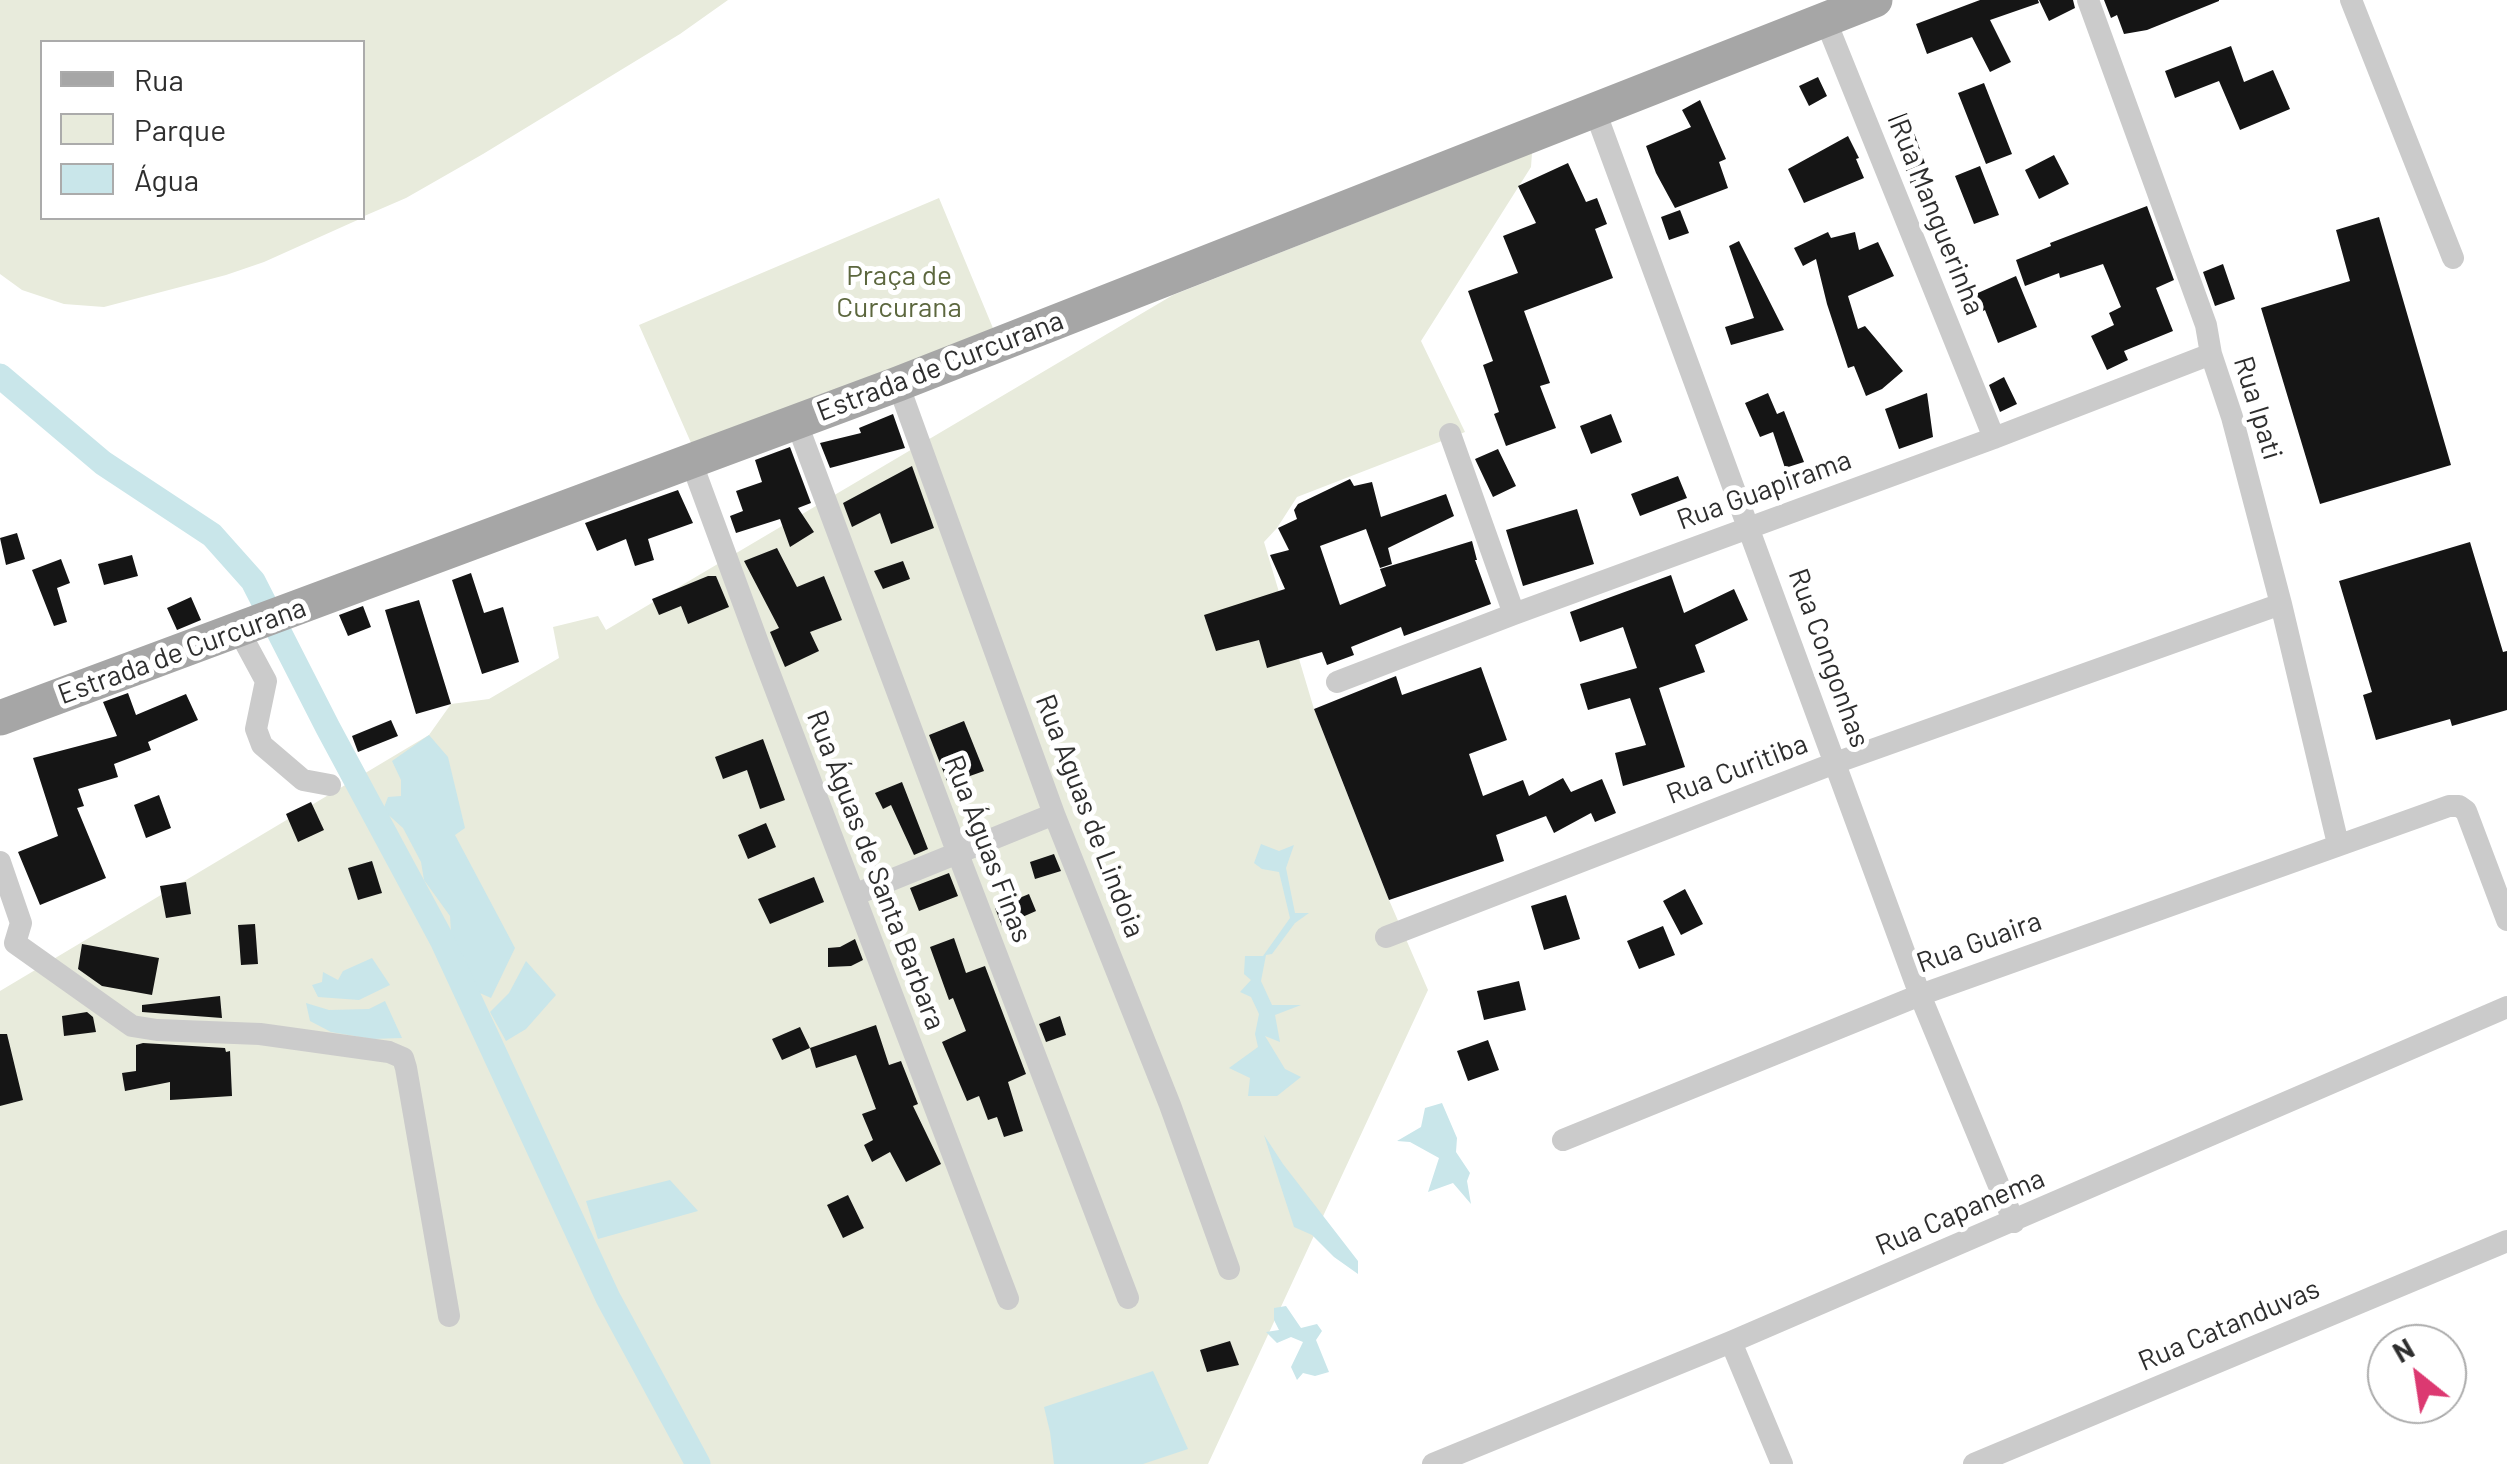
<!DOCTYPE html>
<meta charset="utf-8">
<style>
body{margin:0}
#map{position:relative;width:2507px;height:1464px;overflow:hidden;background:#fff;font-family:Barlow,sans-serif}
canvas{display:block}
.legend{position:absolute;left:40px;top:40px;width:325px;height:180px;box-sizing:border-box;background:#fff;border:2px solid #ababab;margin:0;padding:12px 18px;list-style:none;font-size:30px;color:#2e2e2e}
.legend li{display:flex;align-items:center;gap:20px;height:50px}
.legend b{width:50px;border:2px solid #ababab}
.north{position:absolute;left:2367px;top:1324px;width:100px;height:100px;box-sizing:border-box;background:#fff;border:2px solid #ababab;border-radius:50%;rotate:330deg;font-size:28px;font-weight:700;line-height:40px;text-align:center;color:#2e2e2e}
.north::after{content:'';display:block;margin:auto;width:35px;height:45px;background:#dc3971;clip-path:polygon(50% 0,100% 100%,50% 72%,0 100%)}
</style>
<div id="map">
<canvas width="2507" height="1464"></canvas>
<ul class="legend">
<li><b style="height:12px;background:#a6a6a6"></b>Rua</li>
<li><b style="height:28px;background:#e8ebdc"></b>Parque</li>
<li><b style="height:28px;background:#c9e6ea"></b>Água</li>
</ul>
<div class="north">N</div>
</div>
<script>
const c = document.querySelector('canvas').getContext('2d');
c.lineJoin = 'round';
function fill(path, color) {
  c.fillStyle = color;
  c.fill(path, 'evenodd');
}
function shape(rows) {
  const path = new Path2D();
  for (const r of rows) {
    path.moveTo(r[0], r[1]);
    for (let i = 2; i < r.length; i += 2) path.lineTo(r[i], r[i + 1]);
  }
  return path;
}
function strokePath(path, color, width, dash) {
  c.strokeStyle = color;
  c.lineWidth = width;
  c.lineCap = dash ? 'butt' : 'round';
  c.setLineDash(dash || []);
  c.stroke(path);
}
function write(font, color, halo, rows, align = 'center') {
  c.font = font + ' Barlow,sans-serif';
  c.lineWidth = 10;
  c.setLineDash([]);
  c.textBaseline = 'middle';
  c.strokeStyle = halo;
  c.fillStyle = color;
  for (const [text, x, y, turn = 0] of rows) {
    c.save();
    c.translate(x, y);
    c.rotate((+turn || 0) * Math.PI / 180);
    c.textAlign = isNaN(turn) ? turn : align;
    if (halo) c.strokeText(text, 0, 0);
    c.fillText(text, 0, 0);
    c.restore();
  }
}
fill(shape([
 [0,0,728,0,680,34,483,154,406,198,362,217,362,42,42,42,42,218,362,218,264,262,226,275,104,307,64,304,22,290,0,274],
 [1532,153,1531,167,1421,341,1465,432,1297,497,1277,528,1264,542,1314,709,1389,900,1428,990,1208,1464,0,1464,0,991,429,735,451,704,489,699,559,658,553,627,598,616,606,630,1173,295],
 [939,198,995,333,692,445,639,325]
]), '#e8ebdc');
fill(shape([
 [429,735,448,757,465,828,455,835,515,948,491,998,473,990,464,958,452,947,450,916,424,880,421,862,403,828,383,810,388,797,401,796,401,780,392,761],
 [1261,844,1279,851,1294,845,1286,868,1295,913,1309,913,1295,923,1272,954,1266,955,1261,981,1272,1005,1301,1005,1275,1015,1280,1042,1265,1036,1285,1069,1301,1077,1277,1096,1248,1096,1250,1078,1229,1068,1258,1047,1255,1034,1259,1014,1251,997,1240,992,1251,980,1244,974,1245,956,1263,956,1290,918,1279,872,1262,869,1254,863],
 [372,958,390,985,359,1000,318,997,312,985,322,982,323,972,338,980,343,971],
 [526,961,556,995,526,1029,506,1041,490,1012,509,993],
 [385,1001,402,1038,372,1039,331,1032,310,1021,306,1003,329,1010,369,1009],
 [1442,1103,1457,1138,1456,1152,1470,1173,1467,1181,1471,1204,1453,1183,1428,1192,1439,1158,1410,1142,1397,1141,1421,1127,1425,1108],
 [1264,1135,1283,1164,1358,1261,1358,1274,1334,1257,1312,1235,1294,1227],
 [670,1180,698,1211,598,1239,586,1201],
 [1286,1306,1301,1328,1317,1324,1322,1331,1316,1340,1329,1372,1315,1376,1303,1373,1297,1380,1291,1367,1303,1342,1291,1337,1277,1343,1266,1332,1279,1330,1274,1320,1274,1308],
 [1153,1371,1188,1449,1143,1464,1054,1464,1050,1432,1044,1407]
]), '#c9e6ea');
strokePath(shape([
 [0,376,103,463,212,535,253,581,328,728,442,940,608,1298,698,1464]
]), '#c9e6ea', 25);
fill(shape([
 [1980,0,2038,0,2039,3,1990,20,2011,62,1990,72,1972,37,1927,54,1916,24],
 [2039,0,2073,0,2075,8,2049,21],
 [2104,0,2219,0,2219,1,2147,30,2124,34,2117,15,2111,18],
 [2231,46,2244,82,2273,70,2290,109,2240,130,2219,81,2175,98,2165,71],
 [1818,77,1827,96,1809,106,1799,86],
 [1984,83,2012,154,1986,164,1958,93],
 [1700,100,1726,159,1719,162,1728,188,1675,208,1656,173,1646,146,1691,127,1682,110],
 [1907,113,1933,186,1914,193,1888,120],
 [1848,136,1859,158,1856,159,1864,178,1804,203,1788,169],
 [2054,155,2069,184,2039,199,2025,170],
 [1568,163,1586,202,1597,198,1607,224,1595,229,1613,278,1524,311,1550,383,1540,386,1556,428,1506,446,1494,414,1499,412,1483,365,1493,361,1468,291,1518,273,1503,236,1536,223,1518,186],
 [1980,166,1999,215,1974,224,1955,176],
 [2147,206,2174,280,2156,288,2173,331,2124,351,2128,360,2107,370,2091,336,2114,325,2109,313,2121,307,2103,264,2060,278,2059,273,2025,286,2016,260,2051,246,2050,243],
 [1680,210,1689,233,1669,240,1661,217],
 [2379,217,2451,465,2320,504,2261,308,2350,281,2336,230],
 [1828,232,1831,238,1855,232,1859,250,1878,242,1894,276,1848,296,1858,329,1865,326,1903,371,1882,389,1866,396,1854,366,1848,368,1827,304,1816,259,1803,266,1794,248],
 [1739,241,1784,330,1731,345,1725,327,1754,318,1729,246],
 [2223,264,2235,299,2215,306,2203,272],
 [2016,276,2037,327,1998,343,1985,310,1968,318,1960,301],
 [2004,377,2017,404,2000,412,1989,385],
 [1768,393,1777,414,1784,411,1804,462,1785,468,1773,432,1760,437,1745,403],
 [1927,393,1933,437,1899,449,1885,409],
 [893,414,905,448,830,468,820,443,861,433,859,428],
 [1611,414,1622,442,1591,454,1580,426],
 [790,447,811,503,798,508,814,532,790,547,780,519,736,533,730,516,743,511,736,491,762,482,755,460],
 [1498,449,1516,486,1493,497,1475,459],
 [912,466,934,528,891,544,880,513,852,527,843,503],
 [1678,476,1687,498,1640,516,1631,494],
 [1350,479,1354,486,1372,482,1381,517,1446,494,1454,516,1388,548,1392,564,1380,568,1366,529,1320,546,1340,605,1386,586,1380,569,1472,541,1477,560,1475,560,1491,604,1404,636,1401,627,1351,647,1354,655,1327,665,1322,652,1267,668,1259,640,1216,651,1204,615,1285,589,1270,555,1289,550,1278,528,1297,519,1294,510,1298,504],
 [678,490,693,523,648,539,654,560,635,566,626,539,597,551,585,523],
 [1577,509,1594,564,1523,586,1506,530],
 [17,533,25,559,6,565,0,538],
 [2470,542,2503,652,2507,651,2507,710,2452,726,2450,719,2376,740,2363,695,2372,692,2339,581],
 [777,548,797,587,824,576,842,620,810,632,819,651,785,667,770,632,779,628,744,561],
 [132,555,138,576,104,585,98,564],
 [61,559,70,583,57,588,67,622,54,626,32,570],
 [903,561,910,579,883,589,874,571],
 [471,573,484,613,503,607,519,662,482,674,452,580],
 [1671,575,1684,613,1734,589,1748,620,1695,645,1705,672,1659,688,1685,767,1623,786,1615,753,1646,745,1630,698,1588,710,1580,684,1637,668,1623,627,1580,642,1570,612],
 [708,576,716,576,729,607,688,624,681,606,659,615,652,599],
 [191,597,201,620,177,630,167,608],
 [419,600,451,704,416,714,385,610],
 [363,606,371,627,348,636,339,615],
 [1481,667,1507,740,1469,754,1483,796,1523,780,1529,796,1563,778,1571,792,1602,779,1616,813,1595,822,1591,813,1554,833,1546,816,1496,835,1504,861,1389,900,1314,709,1396,676,1402,695],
 [128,693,136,715,186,694,198,720,148,742,151,750,114,764,118,777,78,789,84,806,77,808,106,878,40,905,18,852,58,836,33,758,117,736,103,702],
 [391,720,398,736,358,752,352,736],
 [964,721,984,771,953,782,952,779,947,781,929,735],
 [763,739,785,800,760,809,747,770,723,779,715,757],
 [902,782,928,849,914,855,891,805,883,809,875,793],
 [159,795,171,828,146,838,134,805],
 [311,802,324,830,298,842,286,814],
 [766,823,776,847,748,859,738,835],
 [1054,854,1061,871,1035,879,1030,862],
 [372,861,382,893,358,900,348,868],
 [949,873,958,896,919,911,910,888],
 [814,877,824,902,770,924,758,899],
 [186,882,191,914,166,918,160,886],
 [1685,889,1703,924,1681,935,1663,901],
 [1029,894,1036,911,1002,926,995,908],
 [1566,895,1580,939,1544,950,1531,906],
 [255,924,258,964,241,965,238,925],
 [1663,926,1675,955,1639,969,1627,941],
 [954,938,966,973,985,966,1026,1074,1008,1082,1023,1131,1004,1137,997,1117,988,1120,979,1096,967,1101,942,1042,966,1031,953,998,949,1000,930,947],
 [855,939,863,960,851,966,828,967,828,948,840,947],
 [82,944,159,958,152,995,102,986,78,969],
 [1519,981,1526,1010,1484,1020,1477,991],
 [220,996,222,1018,142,1012,142,1005],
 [87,1012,93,1017,96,1032,64,1036,62,1016],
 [1060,1016,1066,1035,1046,1042,1039,1024],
 [876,1025,889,1065,901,1061,918,1104,913,1106,941,1164,906,1182,890,1152,872,1162,864,1145,873,1140,862,1114,876,1109,856,1055,816,1068,810,1048],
 [800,1027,810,1048,782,1060,772,1039],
 [0,1034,7,1034,23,1100,0,1106],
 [1488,1040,1499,1070,1468,1081,1457,1051],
 [143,1043,225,1048,226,1052,230,1051,232,1096,170,1100,170,1082,125,1091,122,1073,136,1071,136,1045],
 [848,1195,864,1228,843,1238,827,1205],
 [1230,1341,1239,1365,1207,1372,1200,1350]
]), '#151515');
strokePath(shape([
 [2088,0,2206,325,2211,354,2232,417,2281,604,2338,844],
 [2351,0,2453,258],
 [1825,19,1994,438],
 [1595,111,1920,995,2014,1222],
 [898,384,1054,814,1170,1105,1229,1269],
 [796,421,958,854,1128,1298],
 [1450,434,1514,614],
 [691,461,761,651,1008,1299],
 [239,631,266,681,256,729,262,745,303,780,330,785],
 [1337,682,1514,614,1994,438,2211,354],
 [0,862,21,923,15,943],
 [854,895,1054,814],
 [1386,937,1835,763,2281,604],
 [15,943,132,1026,157,1030,260,1034,389,1052,403,1058,406,1068,449,1316],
 [1563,1140,1920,995,2449,806,2459,806,2466,811,2507,920],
 [1731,1342,1782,1464],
 [1433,1464,1731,1342,2507,1007],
 [1974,1464,2507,1241]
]), '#cbcbcb', 22);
strokePath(shape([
 [0,718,898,384,1875,0]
]), '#a6a6a6', 35);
write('28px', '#2e2e2e', '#fff', [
 ["Rua Manguerinha",1937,217,68],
 ["Estrada de Curcurana",940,366,-21],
 ["Rua Ipati",2258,408,73],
 ["Rua Guapirama",1764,490,-20],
 ["Estrada de Curcurana",182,651,-20],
 ["Rua Congonhas",1829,658,70],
 ["Rua Curitiba",1737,769,-21],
 ["Rua Aguas de Lindoia",1090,816,69],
 ["Rua Águas Finas",988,849,69],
 ["Rua Águas de Santa Barbara",876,870,69],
 ["Rua Guaira",1979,942,-20],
 ["Rua Capanema",1960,1212,-23],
 ["Rua Catanduvas",2229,1325,-23]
]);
write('28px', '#5c673e', '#fff', [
 ["Praça de",899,276],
 ["Curcurana",899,308]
]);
</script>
